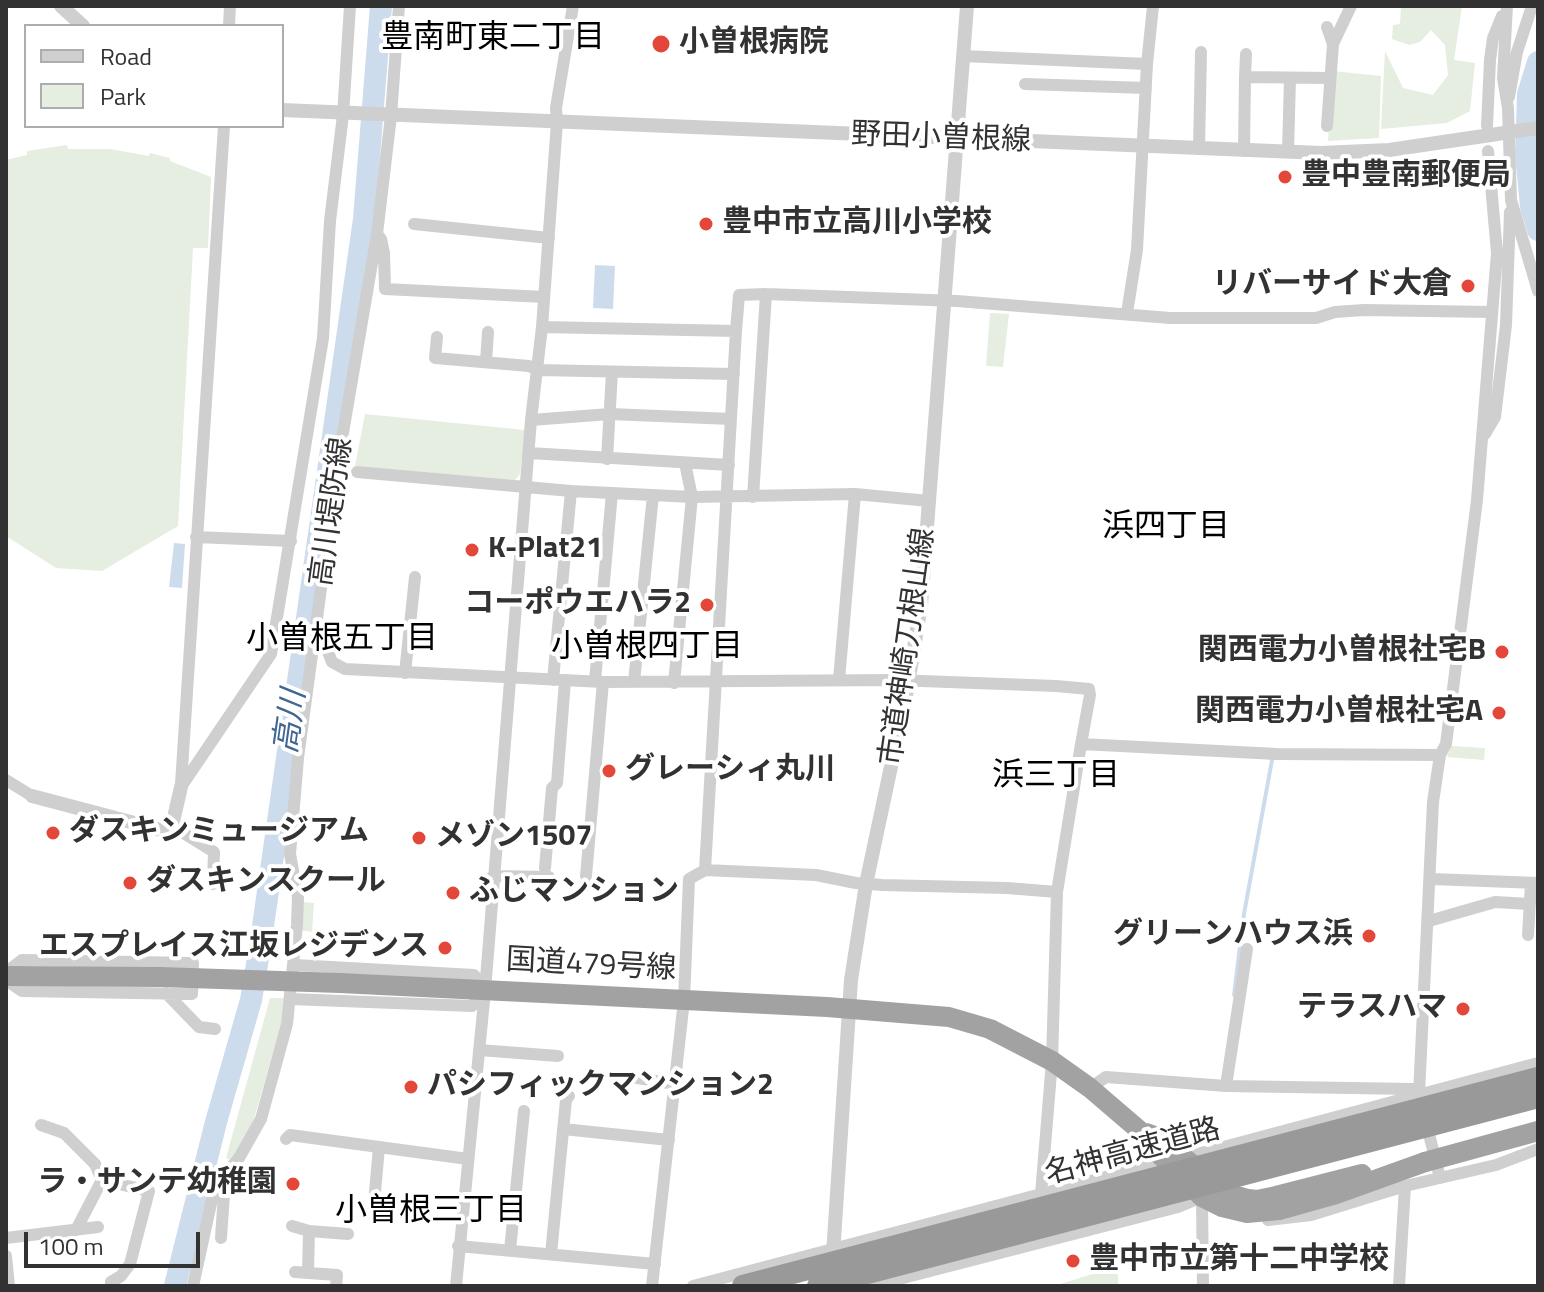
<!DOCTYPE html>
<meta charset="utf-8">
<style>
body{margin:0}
#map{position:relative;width:1544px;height:1292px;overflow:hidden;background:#fff;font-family:"Titillium Web",sans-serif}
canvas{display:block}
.frame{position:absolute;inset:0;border:8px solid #323232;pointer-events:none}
.legend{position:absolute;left:24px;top:24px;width:260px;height:104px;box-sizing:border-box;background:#fff;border:2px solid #adadad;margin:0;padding:10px 14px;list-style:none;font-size:24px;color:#323232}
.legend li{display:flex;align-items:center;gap:16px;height:40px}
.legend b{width:40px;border:2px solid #adadad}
.scale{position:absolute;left:24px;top:1232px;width:176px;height:36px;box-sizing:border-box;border:4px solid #323232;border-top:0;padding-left:10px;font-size:24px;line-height:28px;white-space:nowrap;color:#323232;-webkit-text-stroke:6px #fff;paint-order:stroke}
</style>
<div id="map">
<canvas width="1544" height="1292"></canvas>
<div class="frame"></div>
<ul class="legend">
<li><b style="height:10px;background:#cfcfcf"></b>Road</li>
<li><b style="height:22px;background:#e5eee0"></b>Park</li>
</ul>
<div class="scale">100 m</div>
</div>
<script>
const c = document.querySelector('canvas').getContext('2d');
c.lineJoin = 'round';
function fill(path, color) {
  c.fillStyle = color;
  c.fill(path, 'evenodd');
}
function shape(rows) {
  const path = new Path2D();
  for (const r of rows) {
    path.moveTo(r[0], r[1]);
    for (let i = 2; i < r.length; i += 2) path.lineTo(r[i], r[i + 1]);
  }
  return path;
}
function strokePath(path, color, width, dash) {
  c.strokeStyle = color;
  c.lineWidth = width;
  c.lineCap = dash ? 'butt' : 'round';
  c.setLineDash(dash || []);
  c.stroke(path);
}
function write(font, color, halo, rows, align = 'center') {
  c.font = font + ' "Titillium Web","Noto Sans JP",sans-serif';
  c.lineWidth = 8;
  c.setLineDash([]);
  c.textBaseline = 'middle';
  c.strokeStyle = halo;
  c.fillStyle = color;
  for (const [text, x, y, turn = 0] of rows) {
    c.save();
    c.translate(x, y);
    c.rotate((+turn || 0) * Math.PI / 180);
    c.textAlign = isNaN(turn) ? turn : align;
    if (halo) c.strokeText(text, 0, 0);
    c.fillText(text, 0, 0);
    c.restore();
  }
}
fill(shape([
 [1401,6,1462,6,1454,60,1475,63,1470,111,1447,123,1381,129,1385,51,1403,88,1433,95,1448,75,1445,45,1431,30,1420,42,1409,45,1392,39,1393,25,1400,24],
 [1333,71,1381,76,1379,138,1328,141],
 [67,145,68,149,110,149,149,156,150,153,170,158,170,161,211,177,208,248,193,248,178,526,102,571,56,568,6,536,6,160,27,155,27,151],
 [990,313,1009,314,1003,367,986,366],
 [365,414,525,430,520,474,515,480,355,466],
 [1451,746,1485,748,1484,760,1447,757],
 [303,902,314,903,312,932,300,930],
 [270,998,284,998,281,1024,254,1119,232,1161,226,1158],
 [1118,1266,1118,1286,1054,1286]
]), '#e5eee0');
fill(shape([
 [595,265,615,266,613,309,593,308],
 [174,543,185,544,182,588,169,587]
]), '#cddced');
strokePath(shape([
 [1234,995,1244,914,1272,760]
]), '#cddced', 4);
strokePath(shape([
 [1538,62,1528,94,1526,154,1531,207,1538,230],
 [175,1286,216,1122,251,1000,261,940,364,219,381,6]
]), '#cddced', 22);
strokePath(shape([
 [1507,6,1503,78,1508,108,1511,200,1538,291],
 [229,26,230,6],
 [1327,27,1333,44,1351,6],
 [963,56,1147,64],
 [1245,77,1246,54],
 [1025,84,1146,88],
 [1509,97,1517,52,1532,6],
 [1327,126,1333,44],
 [1487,126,1490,60,1493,38,1502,16],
 [1199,149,1201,52],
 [1244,151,1245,77,1330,78],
 [1288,152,1290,78],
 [414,224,549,238],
 [377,234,381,239,384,253,385,289,544,297],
 [1127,313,1137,250,1147,64,1153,6],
 [542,327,736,331,739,295,766,294,957,301,1170,318,1316,318,1335,312,1364,310,1491,312],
 [437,337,435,358,529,366,537,370,734,374],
 [486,362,488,332],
 [531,420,610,414,731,419],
 [1485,434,1495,417,1506,325,1510,212],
 [529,453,729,465],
 [607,459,612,372],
 [357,472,571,491,692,497,855,494,929,501],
 [753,497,766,294],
 [196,537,291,541],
 [318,627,332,662,345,669,603,682,895,680,1056,686,1089,689,1090,695,1081,744,1277,754,1440,755],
 [405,673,415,577],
 [553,680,571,491],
 [839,680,855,494],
 [595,681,612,493],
 [634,682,653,495],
 [674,683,692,497,685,463],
 [6,780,32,796],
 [181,784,224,126],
 [181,787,271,654,323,338,330,221,343,115,350,6],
 [172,826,214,852,213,884],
 [545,868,552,788,557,783,565,681],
 [705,870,816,875,856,883,882,885,1007,888,1057,892],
 [493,876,549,877],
 [586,876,603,682],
 [1431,879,1538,883],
 [1429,921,1495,902,1530,904],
 [1528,935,1531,883],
 [6,972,22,960,193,963,192,994,22,991,6,980],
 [166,993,199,1027,215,1029],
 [290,999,472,1006,485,991,474,975,295,965],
 [479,1050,558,1056],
 [619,1075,675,1084],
 [1226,1086,1247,949],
 [1090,1088,1106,1077,1226,1086,1413,1089,1419,1094],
 [41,1125,64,1133,95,1164,102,1180,76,1230],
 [563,1129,669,1140],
 [286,1139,290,1135,468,1159],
 [1186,1157,1538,1063],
 [1440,1178,1419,1094,1433,802,1440,755,1446,744,1477,500,1497,253,1488,151],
 [102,1180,149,1191,130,1264,121,1276,111,1282,111,1286],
 [219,1182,224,1194,221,1238],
 [1041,1194,1052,1061,1057,892,1081,744],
 [1202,1197,1203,1286],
 [373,1215,379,1147],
 [1268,1220,1311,1215,1405,1186,1496,1165,1538,1149],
 [292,1226,309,1231,348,1234],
 [6,1238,98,1227],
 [458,1246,655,1264],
 [510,1250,524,1111],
 [551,1254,566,1100,569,1096],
 [6,1256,9,1286],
 [295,1272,337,1275,336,1286],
 [308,1273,309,1231],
 [193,1286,212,1199,219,1182,239,1158,261,1119,287,1024,297,925,298,897,290,854,298,758,339,456,377,234,391,116,399,6],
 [456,1286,485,991,531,420,542,327,557,122,556,108,573,6],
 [652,1286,684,1000,689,879,705,870,736,331],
 [693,1286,1166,1161],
 [872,1286,1178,1207,1202,1197],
 [1399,1286,1405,1186]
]), '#cfcfcf', 12);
strokePath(shape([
 [61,6,83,26],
 [282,110,1321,153,1389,150,1538,128],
 [32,796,161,830,172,826,181,787],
 [832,1270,851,980,866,884,906,696,921,605,967,6]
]), '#cfcfcf', 14);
strokePath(shape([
 [6,976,160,977],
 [340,983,827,1007,949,1017,990,1029,1052,1061,1090,1088,1139,1130,1152,1147,1202,1197,1222,1207,1247,1213,1279,1210,1336,1194,1425,1162],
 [1146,1133,1160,1138,1227,1193,1248,1199,1257,1200,1276,1196,1362,1174]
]), '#a2a2a2', 20);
strokePath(shape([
 [160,977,340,983],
 [1425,1162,1538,1131]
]), '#a2a2a2', 20);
strokePath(shape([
 [743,1286,1538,1078],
 [818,1286,1538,1097]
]), '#999', 22);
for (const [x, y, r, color] of [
 [661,44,10,"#e34739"],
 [1285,177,8,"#e34739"],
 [706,224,8,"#e34739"],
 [1468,286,8,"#e34739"],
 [472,550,8,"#e34739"],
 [707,605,8,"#e34739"],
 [1502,652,8,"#e34739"],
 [1499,713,8,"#e34739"],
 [609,771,8,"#e34739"],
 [53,833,8,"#e34739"],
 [419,838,8,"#e34739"],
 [130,883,8,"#e34739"],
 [453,893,8,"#e34739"],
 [1369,936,8,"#e34739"],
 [445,948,8,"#e34739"],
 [1463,1009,8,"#e34739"],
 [411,1087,8,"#e34739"],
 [293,1184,8,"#e34739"],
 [1073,1261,8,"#e34739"]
]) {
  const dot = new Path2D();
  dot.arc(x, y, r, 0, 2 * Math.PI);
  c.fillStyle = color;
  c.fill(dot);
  strokePath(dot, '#fff', 3);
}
write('bold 30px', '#323232', '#fff', [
 ["小曽根病院",679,44],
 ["豊中豊南郵便局",1301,177],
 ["豊中市立高川小学校",722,224],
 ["リバーサイド大倉",1452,286,"right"],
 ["K-Plat21",488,550],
 ["コーポウエハラ2",691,605,"right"],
 ["関西電力小曽根社宅B",1486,652,"right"],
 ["関西電力小曽根社宅A",1483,713,"right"],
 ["グレーシィ丸川",625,771],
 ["ダスキンミュージアム",69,833],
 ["メゾン1507",435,838],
 ["ダスキンスクール",146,883],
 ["ふじマンション",469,893],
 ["グリーンハウス浜",1353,936,"right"],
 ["エスプレイス江坂レジデンス",429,948,"right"],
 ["テラスハマ",1447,1009,"right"],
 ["パシフィックマンション2",427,1087],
 ["ラ・サンテ幼稚園",277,1184,"right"],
 ["豊中市立第十二中学校",1089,1261]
], 'left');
write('30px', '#323232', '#fff', [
 ["野田小曽根線",941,139,2],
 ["高川堤防線",333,512,-82],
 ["市道神崎刀根山線",909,647,-82],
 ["国道479号線",591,966,3],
 ["名神高速道路",1133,1153,-15]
]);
write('32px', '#000', '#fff', [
 ["豊南町東二丁目",493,39],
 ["浜四丁目",1166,528],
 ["小曽根五丁目",342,640],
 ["小曽根四丁目",647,648],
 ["浜三丁目",1056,777],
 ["小曽根三丁目",431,1212]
]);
write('italic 32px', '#406694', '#fff', [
 ["高川",292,722,-82]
]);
</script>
